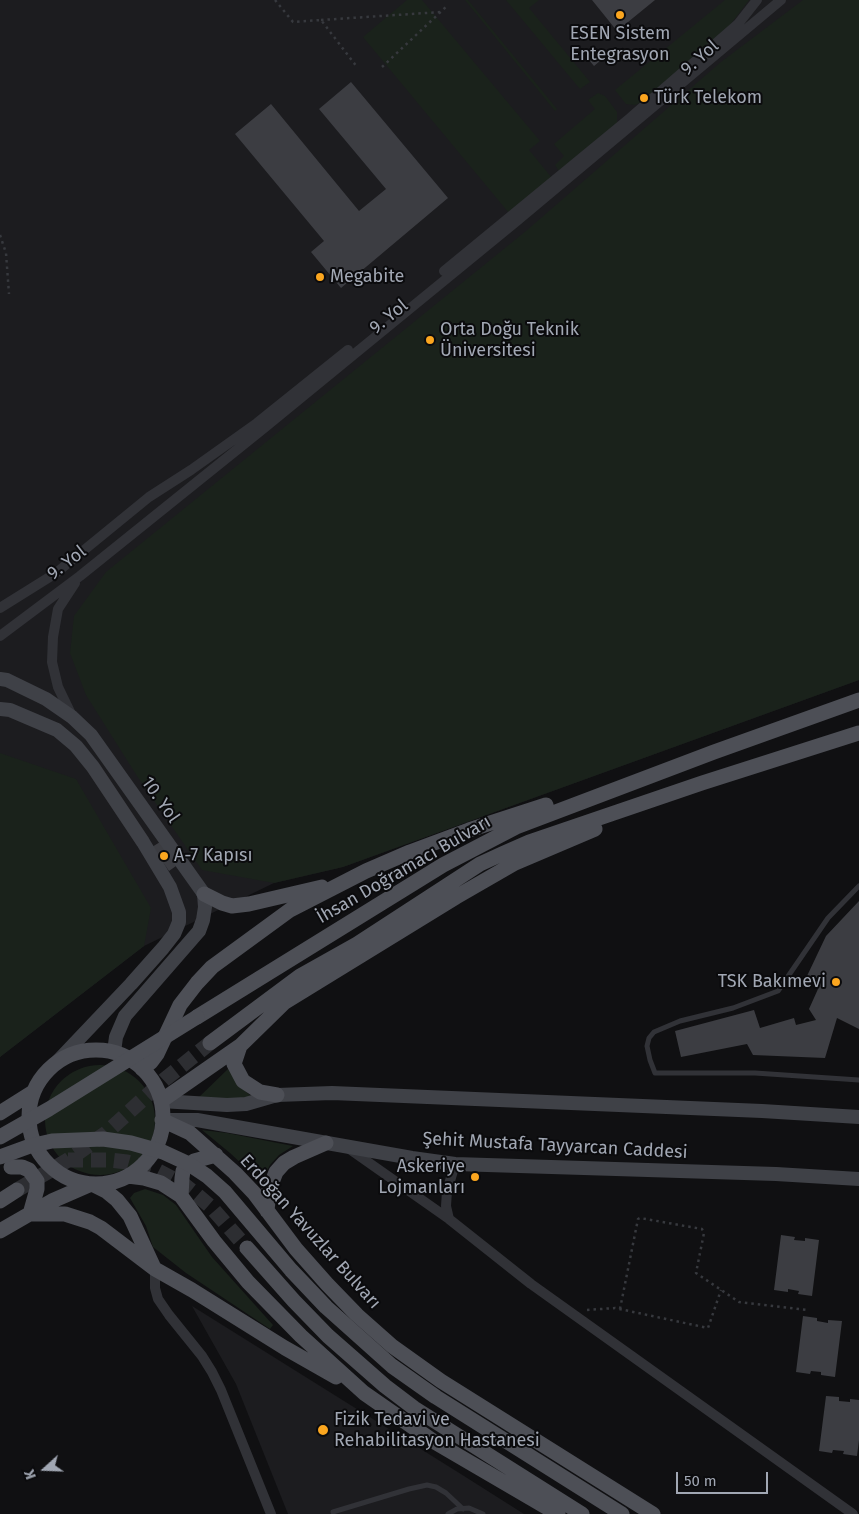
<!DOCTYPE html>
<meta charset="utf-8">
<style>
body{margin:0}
#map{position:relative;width:859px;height:1514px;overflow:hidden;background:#101012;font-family:"Fira Sans",sans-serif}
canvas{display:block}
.north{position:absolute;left:20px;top:1444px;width:50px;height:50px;-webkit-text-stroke:4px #0b0b0d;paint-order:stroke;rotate:250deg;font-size:14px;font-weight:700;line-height:20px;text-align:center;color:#a1a7b3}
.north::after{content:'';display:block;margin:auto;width:18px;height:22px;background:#a1a7b3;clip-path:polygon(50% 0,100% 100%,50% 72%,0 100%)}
.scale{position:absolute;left:676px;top:1472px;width:92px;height:22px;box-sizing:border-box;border:2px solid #a1a7b3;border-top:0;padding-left:6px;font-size:15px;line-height:18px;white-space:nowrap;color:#a1a7b3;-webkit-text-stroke:4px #0b0b0d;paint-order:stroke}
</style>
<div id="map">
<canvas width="859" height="1514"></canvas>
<div class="north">K</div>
<div class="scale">50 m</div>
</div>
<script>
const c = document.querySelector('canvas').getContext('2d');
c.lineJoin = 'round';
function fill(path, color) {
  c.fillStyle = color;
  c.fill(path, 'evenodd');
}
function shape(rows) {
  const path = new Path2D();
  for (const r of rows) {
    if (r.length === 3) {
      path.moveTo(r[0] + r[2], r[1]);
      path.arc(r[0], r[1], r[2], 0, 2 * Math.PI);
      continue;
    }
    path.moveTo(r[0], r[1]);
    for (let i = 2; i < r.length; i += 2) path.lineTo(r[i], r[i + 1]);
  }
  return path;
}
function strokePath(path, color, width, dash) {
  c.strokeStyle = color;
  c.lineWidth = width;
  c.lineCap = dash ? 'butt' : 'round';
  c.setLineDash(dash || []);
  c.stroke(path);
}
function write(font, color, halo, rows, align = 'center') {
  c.font = font + ' "Fira Sans",sans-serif';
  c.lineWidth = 4;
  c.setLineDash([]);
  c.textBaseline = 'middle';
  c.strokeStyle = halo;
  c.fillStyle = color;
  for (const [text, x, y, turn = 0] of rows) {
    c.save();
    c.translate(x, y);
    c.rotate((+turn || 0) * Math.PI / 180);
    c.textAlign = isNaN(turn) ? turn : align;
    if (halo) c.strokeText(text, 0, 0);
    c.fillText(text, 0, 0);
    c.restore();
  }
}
fill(shape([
 [0,0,859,0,859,680,343,867,274,883,144,946,0,1057],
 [192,1306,464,1476,524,1514,288,1514,236,1384]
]), '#1c1c1f');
fill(shape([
 [407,0,422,0,540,141,529,150,552,178,509,213,363,37],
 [465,0,468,0,557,109,555,111],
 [506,0,539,0,529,8,590,82,580,89],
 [725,0,749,0,717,42,646,100,635,105,626,104,615,90],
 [803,0,859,0,859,680,343,867,274,883,202,870,137,776,86,695,70,653,74,616,106,572,526,231,721,62],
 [598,93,605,96,617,112,617,123,559,171,555,165,564,156,554,144,595,109,588,100],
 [0,753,76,779,151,908,144,946,0,1057],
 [100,1120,55],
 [229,1068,237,1084,252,1097,233,1100,197,1099],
 [202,1130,227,1133,293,1146,279,1155,270,1165,261,1182,230,1153],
 [145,1189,163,1195,176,1205,212,1257,273,1325,270,1329,186,1273,153,1247,146,1226,130,1198,134,1193]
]), '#1a221b');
fill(shape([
 [592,0,655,0,617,31],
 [595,55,600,61,594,66,589,60],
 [351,82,448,198,341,288,311,252,324,241,235,134,271,104,359,211,386,189,319,109],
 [160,842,176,866,169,871,152,847],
 [859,901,859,1029,837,1018,825,1058,753,1055,747,1044,681,1057,675,1031,754,1010,760,1028,794,1018,796,1025,816,1020,809,1009,818,989,807,976,826,936],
 [781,1235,795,1237,794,1240,805,1241,805,1238,819,1240,812,1296,798,1294,799,1291,788,1289,788,1292,774,1290],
 [803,1316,817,1318,817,1321,828,1323,828,1320,842,1321,835,1377,821,1375,821,1372,811,1371,810,1374,796,1372],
 [826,1396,839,1397,839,1401,850,1402,850,1399,859,1400,859,1440,857,1456,843,1454,844,1451,833,1450,832,1453,819,1451]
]), '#3c3d42');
strokePath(shape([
 [68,1160,110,1160,127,1162,158,1171,183,1184,197,1195,211,1207,247,1248],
 [17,1190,68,1160,106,1133,164,1080,210,1043]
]), '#2d2e32', 15, [15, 8]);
strokePath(shape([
 [275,0,293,22,321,20,357,67],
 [321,20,441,12],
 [382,67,448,5],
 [0,235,6,253,9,294],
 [620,1309,638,1219,640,1218,702,1229,704,1233,696,1273,739,1302,808,1310],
 [587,1310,615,1308,708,1328,721,1290]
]), '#37393e', 2.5, [2.5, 4]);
strokePath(shape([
 [859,886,828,918,778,991,733,1008,680,1021,654,1032,649,1038,647,1046,650,1060,655,1073,755,1073,859,1080],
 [333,1512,409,1489,427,1485,436,1487,446,1493,463,1509],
 [448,1514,457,1509,469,1508,483,1514]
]), '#313237', 5);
strokePath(shape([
 [444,271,630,118,738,24,757,0],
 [0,608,56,573,149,497,191,470,257,423,348,350],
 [0,636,80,576,264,428,517,221,781,0],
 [72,716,58,687,52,662,53,637,58,609,75,583],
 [348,1148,449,1219,531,1284,853,1514],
 [449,1219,446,1206,447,1191,455,1164],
 [155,1269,155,1288,158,1299,169,1315,202,1356,212,1372,221,1390,271,1514]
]), '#313237', 10);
strokePath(shape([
 [0,679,7,680,46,699,72,717,91,735,204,894,205,907,203,920,199,931,125,1016,116,1037,114,1052],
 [0,709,10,710,57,730,76,746,93,767,143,842,170,887,179,912,179,922,174,934,163,948,131,984,56,1063],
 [161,1101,227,1105,246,1104,277,1095,332,1093,762,1111,859,1117],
 [162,1120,197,1120,412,1158,455,1164,776,1174,859,1179]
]), '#3f4147', 14);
strokePath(shape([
 [204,894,222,903,232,906,249,904,322,887],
 [197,1017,443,865,516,827,714,752,859,700],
 [210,1043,300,976,357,944,480,864,504,853,529,842,702,783,859,733],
 [96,1117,67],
 [142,1069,151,1062,157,1054,180,1005,197,983,212,967,290,910,366,871,410,852,469,830,546,805],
 [277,1095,260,1092,243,1081,234,1064,240,1046,285,1002,456,897,515,863,595,829],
 [161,1101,240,1046],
 [0,1113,33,1092],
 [162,1120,190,1133,235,1173,254,1193,296,1249,327,1284,357,1315,392,1346,441,1381,653,1514],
 [11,1167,22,1167,29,1170,37,1181,37,1189,30,1214,65,1214,90,1222,101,1228,155,1269,192,1290,285,1348,336,1377],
 [128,1176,144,1178,161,1183,181,1196,214,1241,248,1282,301,1336,364,1393,433,1441,558,1514],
 [92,1184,106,1191,117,1200,130,1216,154,1268],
 [181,1196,182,1178,183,1171,187,1166,194,1161,216,1155],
 [0,1201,17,1190],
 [267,1211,269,1190,276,1172,284,1163,294,1157,326,1143],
 [0,1231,52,1201,91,1184],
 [247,1248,294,1301,328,1336,385,1386,414,1408,582,1514]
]), '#4d4f56', 15);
strokePath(shape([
 [0,1137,49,1109,197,1017],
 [0,1157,30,1146,52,1141,103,1139,131,1143,163,1152,189,1164,207,1176,225,1192,291,1270,326,1307,392,1366,436,1397,622,1514]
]), '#4d4f56', 15);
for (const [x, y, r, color] of [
 [620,15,5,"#fba61f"],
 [644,98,5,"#fba61f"],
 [320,277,5,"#fba61f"],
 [430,340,5,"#fba61f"],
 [164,856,5,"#fba61f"],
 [836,982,5,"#fba61f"],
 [475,1177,5,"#fba61f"],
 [323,1430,6,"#fba61f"]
]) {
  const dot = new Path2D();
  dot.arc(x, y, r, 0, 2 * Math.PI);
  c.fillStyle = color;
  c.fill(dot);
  strokePath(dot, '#0b0b0d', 2);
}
write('18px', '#a1a7b3', '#0b0b0d', [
 ["ESEN Sistem",620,34,"center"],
 ["Entegrasyon",620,55,"center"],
 ["Türk Telekom",654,98],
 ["Megabite",330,277],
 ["Orta Doğu Teknik",440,330],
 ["Üniversitesi",440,351],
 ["A-7 Kapısı",174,856],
 ["TSK Bakımevi",826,982,"right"],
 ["Askeriye",465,1167,"right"],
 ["Lojmanları",465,1188,"right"],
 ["Fizik Tedavi ve",334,1420],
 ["Rehabilitasyon Hastanesi",334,1441]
], 'left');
write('18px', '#a1a7b3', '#0b0b0d', [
 ["9. Yol",700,58,-41],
 ["9. Yol",389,317,-39],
 ["9. Yol",67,563,-38],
 ["10. Yol",160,800,55],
 ["İhsan Doğramacı Bulvarı",404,870,-30],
 ["Şehit Mustafa Tayyarcan Caddesi",555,1146,3],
 ["Erdoğan Yavuzlar Bulvarı",310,1232,48]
]);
</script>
